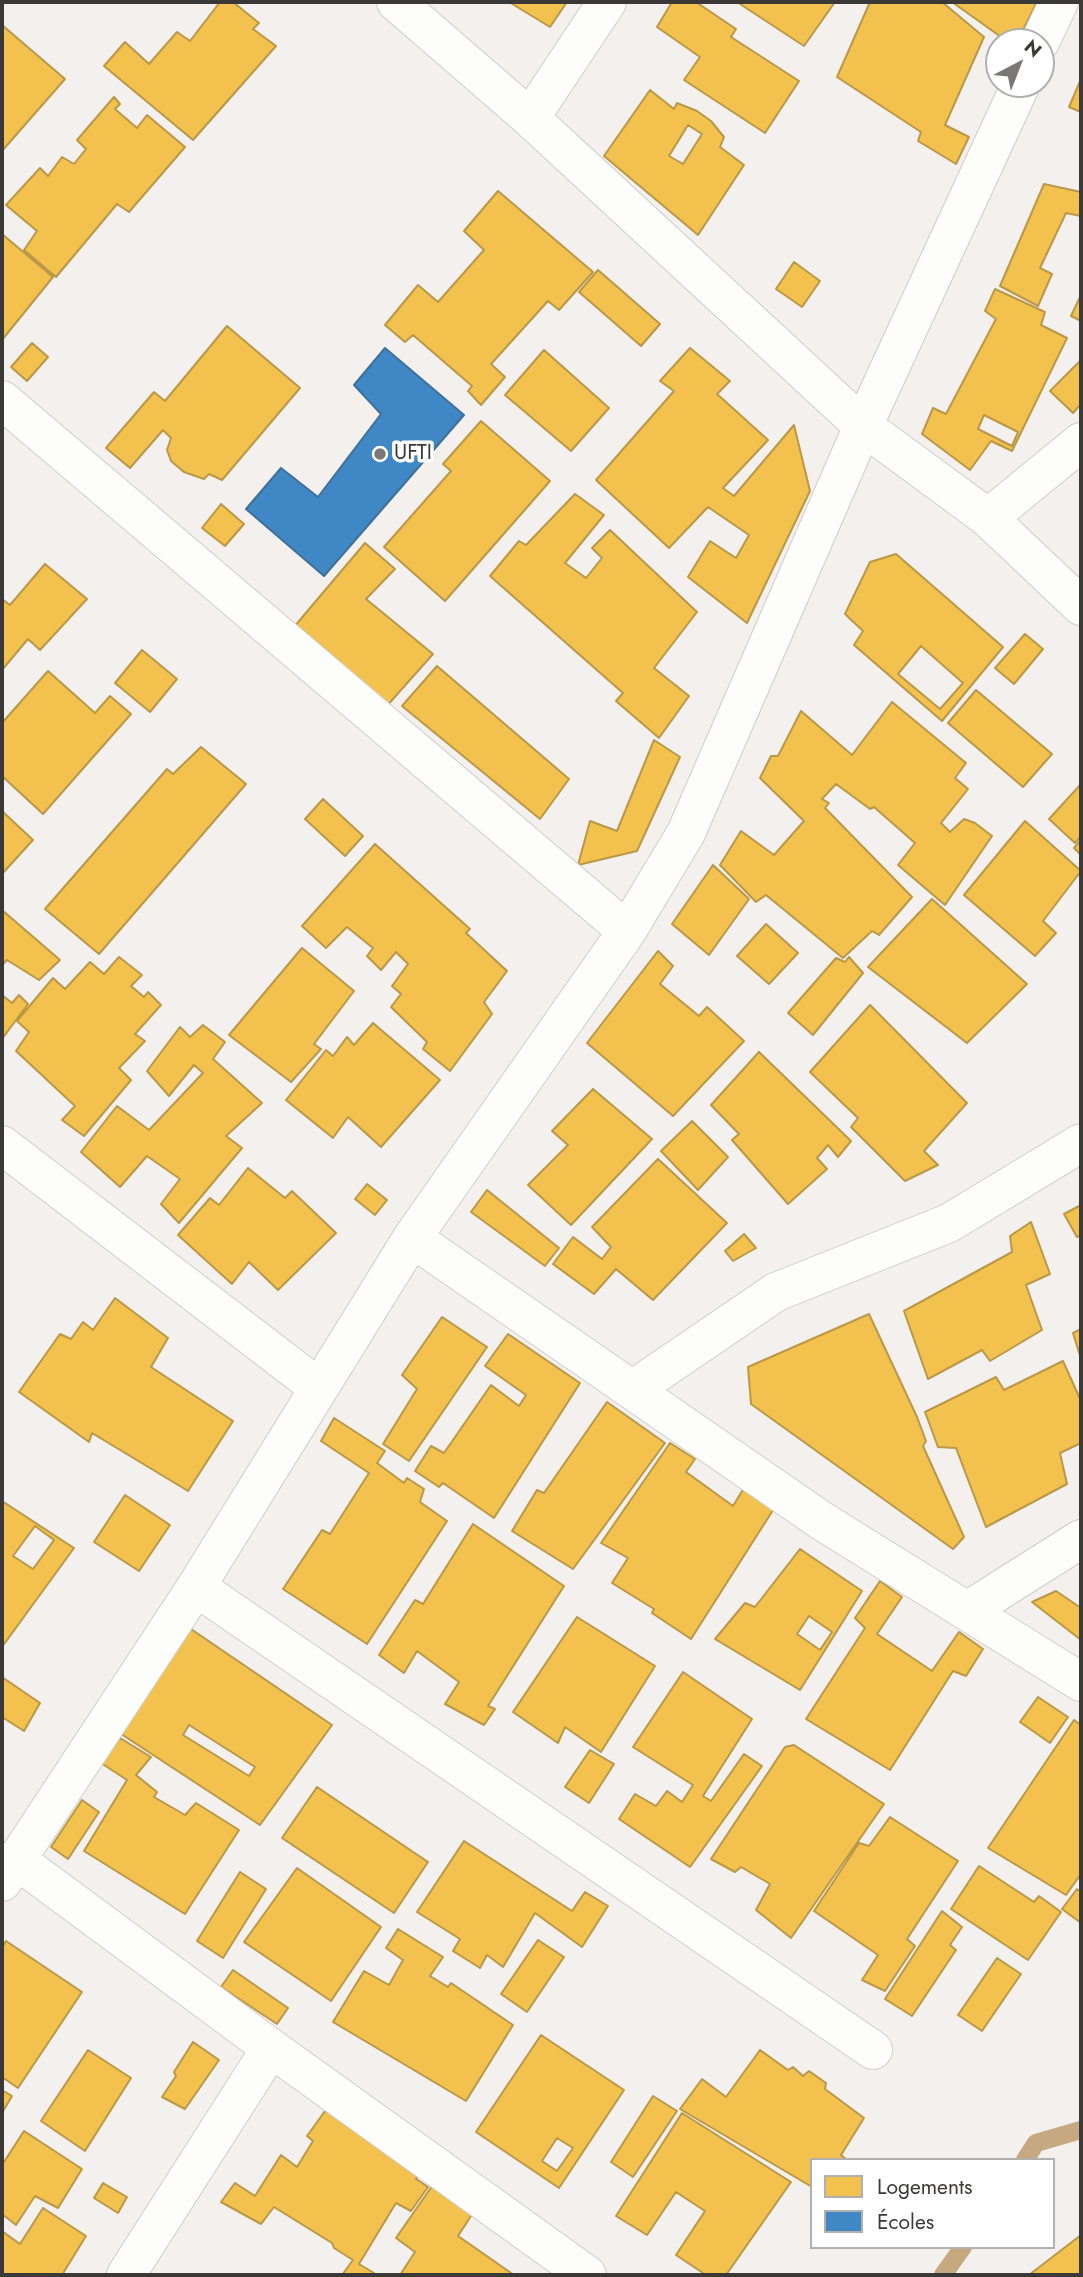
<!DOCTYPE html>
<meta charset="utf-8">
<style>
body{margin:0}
#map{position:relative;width:1083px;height:2277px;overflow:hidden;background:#f3f0ed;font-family:Jost,sans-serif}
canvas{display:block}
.frame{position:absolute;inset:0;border:4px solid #3b3937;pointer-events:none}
.legend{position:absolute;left:810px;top:2158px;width:245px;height:91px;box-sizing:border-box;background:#fff;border:2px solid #b1b0af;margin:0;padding:9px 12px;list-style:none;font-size:21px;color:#3b3937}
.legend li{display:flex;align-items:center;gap:14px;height:35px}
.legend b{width:35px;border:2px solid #b1b0af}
.north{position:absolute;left:985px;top:28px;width:70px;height:70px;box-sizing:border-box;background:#fff;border:2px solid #b1b0af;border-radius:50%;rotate:42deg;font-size:19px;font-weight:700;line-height:28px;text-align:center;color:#3b3937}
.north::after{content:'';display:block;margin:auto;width:24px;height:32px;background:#7b7977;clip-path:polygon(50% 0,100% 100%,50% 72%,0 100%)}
</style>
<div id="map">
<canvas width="1083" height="2277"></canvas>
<div class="frame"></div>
<ul class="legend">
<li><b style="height:19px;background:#f2c14e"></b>Logements</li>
<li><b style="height:19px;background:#3f88c5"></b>Écoles</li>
</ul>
<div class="north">N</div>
</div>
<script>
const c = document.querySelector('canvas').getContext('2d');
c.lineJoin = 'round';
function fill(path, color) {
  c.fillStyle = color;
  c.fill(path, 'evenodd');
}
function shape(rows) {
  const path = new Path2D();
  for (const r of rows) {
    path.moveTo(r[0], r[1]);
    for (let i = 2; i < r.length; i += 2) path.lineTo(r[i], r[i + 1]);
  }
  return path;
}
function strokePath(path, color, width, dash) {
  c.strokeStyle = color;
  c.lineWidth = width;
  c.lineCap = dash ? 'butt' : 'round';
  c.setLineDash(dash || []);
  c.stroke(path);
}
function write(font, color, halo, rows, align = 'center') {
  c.font = font + ' Jost,sans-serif';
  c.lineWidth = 7;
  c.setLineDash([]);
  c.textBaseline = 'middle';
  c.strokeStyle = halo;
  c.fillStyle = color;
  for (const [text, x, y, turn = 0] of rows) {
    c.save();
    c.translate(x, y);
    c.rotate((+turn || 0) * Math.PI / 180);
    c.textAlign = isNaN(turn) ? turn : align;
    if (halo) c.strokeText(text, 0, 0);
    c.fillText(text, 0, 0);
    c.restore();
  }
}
const homes = shape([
 [220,2,233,2,259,23,253,29,276,46,193,140,104,66,125,42,149,64,177,32,190,41,220,2],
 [509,2,567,2,550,27,509,2],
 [672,2,696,2,736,29,731,37,799,81,765,133,684,80,700,57,657,27,672,2],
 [741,2,835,2,804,46,740,4,741,2],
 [870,2,942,2,984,37,945,125,969,137,956,164,918,141,921,132,837,77,870,2],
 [952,2,1037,2,1017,42,1008,42,952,2],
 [2,25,65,79,2,151,2,25],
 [1081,79,1081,112,1069,107,1081,79],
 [650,90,674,109,677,103,697,111,711,121,724,137,720,147,744,165,698,235,604,156,650,90],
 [688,125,702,134,683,164,669,156,688,125],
 [114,97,120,104,115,109,137,128,147,115,185,147,129,212,117,204,56,277,24,250,37,231,6,205,40,168,48,176,62,157,74,164,86,149,77,140,114,97],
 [1044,184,1081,192,1081,216,1066,213,1040,268,1052,274,1038,306,1000,286,1044,184],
 [498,191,593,272,559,310,548,301,491,364,505,377,481,405,468,391,472,386,413,335,405,342,385,325,418,285,438,302,484,250,464,231,498,191],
 [2,234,53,277,2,340,2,234],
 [794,262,820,281,802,307,776,289,794,262],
 [598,270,660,324,641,346,579,292,598,270],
 [995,289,1045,312,1041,325,1067,338,1012,451,991,441,970,470,922,434,933,408,946,414,996,319,985,311,995,289],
 [984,415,1018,432,1012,446,978,429,984,415],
 [1081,295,1081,321,1071,316,1081,295],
 [227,326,300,388,222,480,209,474,204,479,184,472,171,461,167,450,171,438,163,430,130,468,106,448,154,392,165,401,227,326],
 [32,343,48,357,27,381,11,367,32,343],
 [690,348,730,381,717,394,768,440,723,488,734,496,794,425,810,491,747,623,688,577,710,541,736,558,749,535,708,507,669,548,596,480,674,391,660,381,690,348],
 [544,350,609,408,571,451,505,395,544,350],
 [1081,360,1081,404,1073,413,1050,391,1081,360],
 [481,421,550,481,445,601,384,547,451,471,443,464,481,421],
 [575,494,604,515,565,563,586,578,602,558,592,548,610,530,697,612,654,668,689,696,659,738,616,701,623,693,490,576,519,541,526,545,575,494],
 [221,504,244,524,225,546,202,528,221,504],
 [365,543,395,569,366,599,433,654,385,708,294,627,365,543],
 [896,554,1003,647,942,721,854,645,863,631,845,614,870,562,896,554],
 [921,646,963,683,940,709,898,674,921,646],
 [45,564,87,599,40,650,28,639,2,670,2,599,10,605,45,564],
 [1025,634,1043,649,1014,684,995,668,1025,634],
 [142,650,177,679,150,712,115,683,142,650],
 [437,666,569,779,540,819,402,706,437,666],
 [48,671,95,713,110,696,131,714,43,814,2,776,2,723,48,671],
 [976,690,1052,754,1023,787,948,723,976,690],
 [892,702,966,763,955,778,968,789,941,823,950,832,964,819,975,823,992,836,945,905,898,865,915,843,874,807,870,809,836,784,822,799,829,803,825,808,912,897,879,935,872,931,843,958,766,895,756,902,720,865,741,831,774,855,804,821,760,778,771,756,778,756,801,711,852,755,892,702],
 [654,740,680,757,637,851,578,865,590,821,617,831,654,740],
 [201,747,246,784,99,954,45,909,167,769,173,774,201,747],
 [1081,784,1081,836,1075,843,1049,819,1081,784],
 [323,799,363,836,345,856,305,819,323,799],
 [2,811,33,840,2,874,2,811],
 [1025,821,1081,871,1043,921,1056,933,1035,956,964,895,1025,821],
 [1081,840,1081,855,1074,848,1081,840],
 [375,844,470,929,466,933,507,971,484,1002,492,1014,450,1071,423,1049,427,1042,391,1007,401,994,392,986,408,964,396,952,381,970,367,956,373,948,347,927,326,948,302,926,375,844],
 [713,865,749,899,709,955,672,924,713,865],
 [932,899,1027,984,967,1043,868,967,932,899],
 [2,910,60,960,39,980,7,960,2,965,2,910],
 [766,924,798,953,769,984,737,956,766,924],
 [302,948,354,991,314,1044,321,1049,291,1082,229,1035,302,948],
 [658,951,673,966,660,984,699,1016,707,1007,744,1041,673,1116,587,1043,658,951],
 [119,957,142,975,131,986,144,997,148,992,161,1005,135,1034,145,1041,119,1068,131,1080,84,1136,62,1120,75,1106,16,1051,29,1032,17,1021,53,978,65,989,90,962,104,974,119,957],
 [849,957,863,973,813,1035,788,1013,836,958,845,962,849,957],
 [2,995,12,1003,19,995,28,1004,2,1039,2,995],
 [870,1005,967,1103,924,1151,938,1165,905,1181,851,1127,858,1118,810,1072,870,1005],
 [373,1023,440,1080,381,1147,348,1117,333,1138,286,1100,326,1050,333,1056,347,1037,354,1045,373,1023],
 [203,1025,225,1042,213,1059,262,1103,226,1136,242,1148,179,1223,161,1204,180,1179,147,1156,120,1187,81,1152,117,1106,149,1130,203,1073,194,1065,169,1096,147,1071,180,1027,190,1037,203,1025],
 [759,1052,851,1141,838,1157,828,1145,817,1158,827,1169,788,1204,732,1140,739,1134,711,1105,759,1052],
 [593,1089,652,1139,571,1225,528,1185,568,1145,552,1131,593,1089],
 [692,1121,728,1157,698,1190,661,1151,692,1121],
 [658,1159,727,1223,653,1300,616,1269,594,1294,553,1264,573,1237,602,1259,611,1247,592,1227,658,1159],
 [248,1168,285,1198,292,1191,336,1233,278,1290,249,1262,232,1284,178,1235,210,1198,219,1205,248,1168],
 [367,1184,387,1200,375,1215,355,1199,367,1184],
 [487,1190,559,1248,545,1266,471,1212,487,1190],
 [1081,1205,1081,1235,1077,1237,1064,1214,1081,1205],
 [1031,1222,1050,1274,1026,1285,1042,1330,990,1361,982,1350,928,1379,904,1311,1012,1252,1010,1236,1031,1222],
 [744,1234,756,1248,733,1261,725,1251,744,1234],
 [115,1298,168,1338,151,1367,233,1421,188,1491,92,1433,89,1442,19,1392,60,1334,71,1339,83,1322,93,1330,115,1298],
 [869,1314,917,1417,926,1441,923,1446,964,1537,953,1549,751,1404,748,1367,869,1314],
 [442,1317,487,1347,409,1461,383,1444,417,1389,402,1375,442,1317],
 [1081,1329,1081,1359,1073,1333,1081,1329],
 [508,1334,580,1383,494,1518,443,1483,439,1487,415,1471,431,1446,444,1453,491,1385,519,1406,526,1395,485,1366,508,1334],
 [1063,1361,1081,1401,1081,1443,1060,1453,1067,1484,986,1527,956,1448,938,1447,925,1412,996,1377,1004,1390,1063,1361],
 [607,1402,665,1443,573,1569,512,1531,537,1490,544,1493,607,1402],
 [334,1418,385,1451,377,1463,404,1483,407,1478,424,1489,420,1502,447,1521,367,1644,283,1589,322,1530,330,1534,369,1473,321,1441,334,1418],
 [670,1443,695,1459,686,1472,733,1506,744,1488,775,1507,691,1639,652,1613,654,1609,612,1583,628,1558,601,1543,670,1443],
 [125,1495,170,1525,139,1571,94,1542,125,1495],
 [2,1501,74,1548,2,1647,2,1501],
 [35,1526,54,1540,33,1569,13,1556,35,1526],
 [473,1524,564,1586,488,1706,495,1709,484,1725,445,1704,459,1682,417,1651,404,1673,379,1655,415,1600,423,1604,473,1524],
 [800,1549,862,1591,800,1690,715,1639,745,1603,755,1607,800,1549],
 [809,1616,832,1632,820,1650,797,1634,809,1616],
 [880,1581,902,1597,877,1634,932,1671,959,1632,983,1649,966,1676,953,1671,890,1770,806,1719,865,1628,855,1618,880,1581],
 [1056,1591,1081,1608,1081,1640,1032,1602,1056,1591],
 [577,1617,655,1666,601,1752,565,1727,558,1743,513,1712,577,1617],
 [188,1627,332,1725,260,1825,115,1730,188,1627],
 [189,1725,255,1767,249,1776,183,1735,189,1725],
 [683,1672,752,1719,703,1796,711,1801,744,1754,762,1766,690,1867,619,1819,635,1794,656,1806,667,1791,682,1802,693,1785,633,1747,683,1672],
 [2,1677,40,1703,24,1731,2,1717,2,1677],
 [1038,1697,1068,1717,1050,1743,1020,1722,1038,1697],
 [1074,1720,1081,1725,1081,1874,1066,1895,988,1848,1074,1720],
 [120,1738,151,1757,136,1775,157,1792,154,1797,185,1815,196,1803,239,1830,185,1914,84,1851,127,1780,101,1763,120,1738],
 [794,1745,884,1804,791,1938,756,1910,770,1884,741,1867,735,1872,711,1859,785,1747,794,1745],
 [590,1750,614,1764,589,1803,565,1787,590,1750],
 [317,1787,428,1862,394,1913,282,1838,317,1787],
 [82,1800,99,1812,68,1859,51,1847,82,1800],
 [890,1817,958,1861,907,1939,915,1946,885,1991,862,1980,878,1955,814,1911,859,1843,869,1846,890,1817],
 [464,1841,572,1911,585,1892,608,1906,582,1947,535,1913,503,1967,487,1955,480,1968,453,1951,460,1939,417,1912,464,1841],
 [979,1866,1034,1902,1039,1896,1061,1912,1028,1960,951,1909,979,1866],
 [297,1868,381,1927,331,2001,244,1942,297,1868],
 [240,1872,266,1889,223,1958,197,1941,240,1872],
 [1077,1889,1081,1892,1081,1923,1062,1909,1077,1889],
 [942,1911,962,1927,950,1945,956,1950,912,2016,885,1999,942,1911],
 [398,1929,443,1957,430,1976,448,1987,451,1983,513,2025,466,2101,333,2022,364,1971,389,1985,403,1960,386,1948,398,1929],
 [538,1940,564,1957,527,2012,501,1994,538,1940],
 [6,1941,82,1992,18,2088,2,2077,2,1948,6,1941],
 [997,1958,1021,1974,982,2031,958,2015,997,1958],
 [233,1970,288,2008,277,2024,221,1987,233,1970],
 [541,2035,624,2090,559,2188,476,2132,541,2035],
 [557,2138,573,2148,557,2171,542,2161,557,2138],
 [193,2042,219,2060,185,2109,162,2097,176,2076,174,2072,193,2042],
 [88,2050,131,2078,85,2151,41,2121,88,2050],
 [760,2050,788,2070,793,2067,803,2076,809,2071,826,2083,825,2089,864,2118,841,2155,847,2160,812,2160,812,2187,680,2109,702,2079,726,2097,760,2050],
 [2,2090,12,2096,2,2113,2,2090],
 [653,2096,677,2111,633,2177,611,2162,653,2096],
 [325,2111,333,2113,420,2169,416,2179,428,2187,411,2211,396,2203,359,2264,374,2273,373,2275,342,2275,353,2260,334,2248,332,2243,274,2207,261,2224,221,2202,235,2183,255,2196,281,2155,297,2167,313,2141,307,2136,325,2111],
 [682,2113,791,2182,726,2275,706,2275,676,2255,705,2211,676,2192,647,2235,616,2216,682,2113],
 [24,2131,82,2169,58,2208,35,2196,16,2225,2,2214,2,2165,24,2131],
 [103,2183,127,2197,118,2213,94,2198,103,2183],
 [432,2186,473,2213,458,2236,514,2275,400,2275,415,2252,396,2238,432,2186],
 [43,2208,86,2236,62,2275,2,2275,2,2231,20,2244,43,2208],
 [1081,2235,1081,2275,1029,2275,1081,2235]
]);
fill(homes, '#f2c14e');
strokePath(homes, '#bb9847', 2);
const schools = shape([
 [385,348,464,415,324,576,246,509,281,468,318,497,381,414,354,385,385,348]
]);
fill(schools, '#3f88c5');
strokePath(schools, '#3e709a', 2);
strokePath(shape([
 [1025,2160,1036,2143,1081,2130],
 [943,2275,963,2247]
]), '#c6a981', 18);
const minor = shape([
 [396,2,530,118,863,426,988,518,1081,606],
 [1040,42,1059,2],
 [530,118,607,2],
 [2,400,627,931],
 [988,518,1081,442],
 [2,1145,319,1388],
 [412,1238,822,1521,1081,1682],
 [632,1390,776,1292,949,1223,1081,1143],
 [196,1587,873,2050],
 [967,1611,1081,1539],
 [18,1861,271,2048,587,2275],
 [2,1882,196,1587,412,1238,627,931,686,833,863,426,1021,84],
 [126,2275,271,2048]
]);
strokePath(minor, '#cfcdcb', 40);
strokePath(minor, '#fdfdfc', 38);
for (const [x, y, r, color] of [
 [380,454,7,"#7b7977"]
]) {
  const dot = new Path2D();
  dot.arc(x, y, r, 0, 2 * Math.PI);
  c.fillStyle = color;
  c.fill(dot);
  strokePath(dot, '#fff', 2.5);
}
write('21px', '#3b3937', '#fff', [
 ["UFTI",394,454]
], 'left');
</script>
